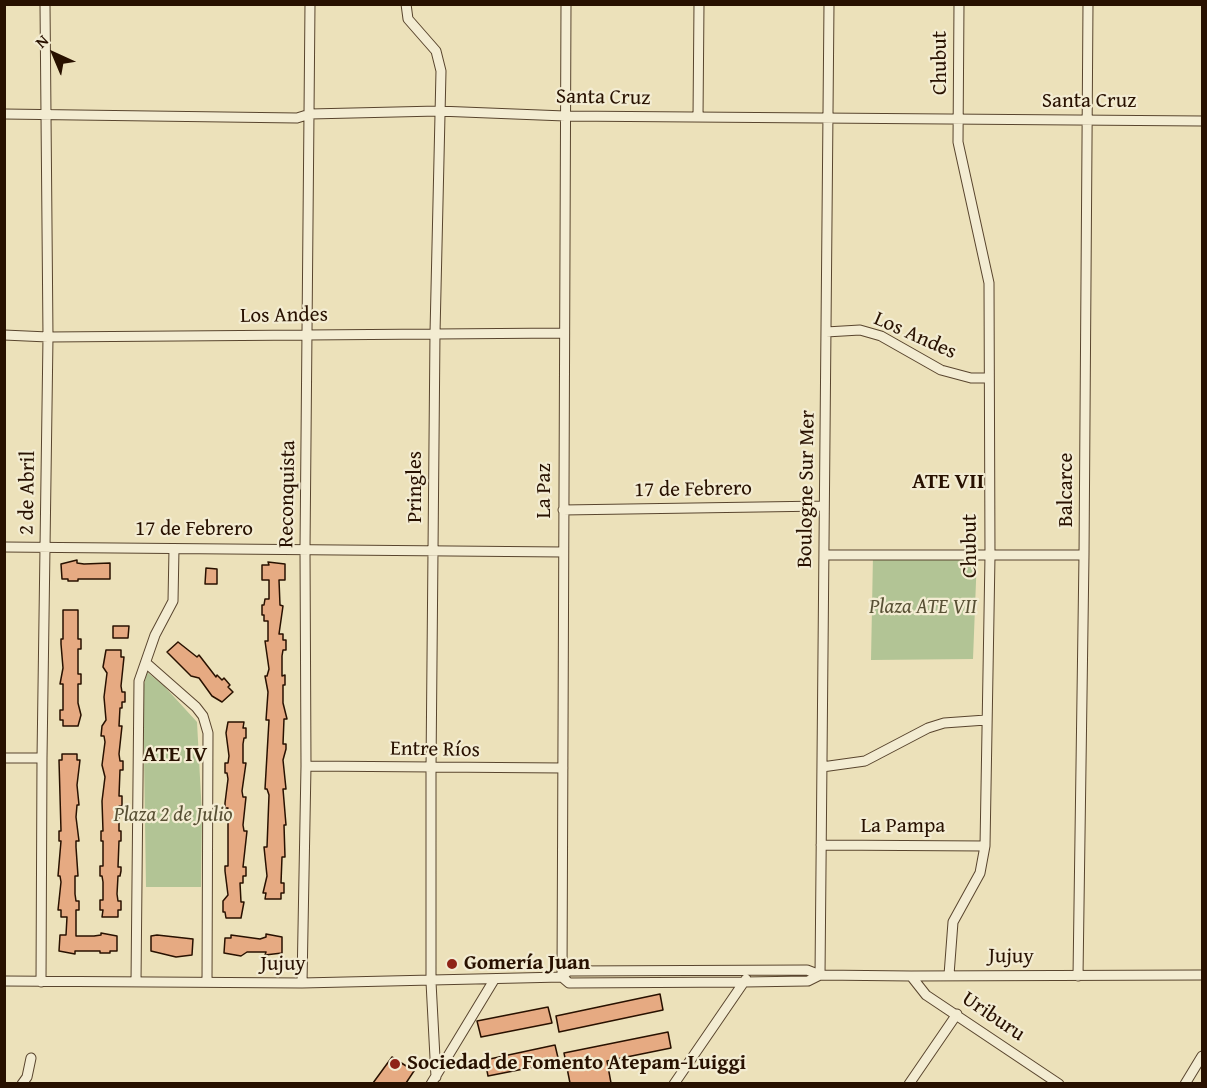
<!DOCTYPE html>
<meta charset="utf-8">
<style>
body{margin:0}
#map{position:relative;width:1207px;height:1088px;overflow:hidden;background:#ece1ba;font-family:"Gentium Book Plus",serif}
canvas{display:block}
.frame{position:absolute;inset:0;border:6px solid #281100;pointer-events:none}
.north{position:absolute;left:24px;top:24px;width:60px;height:60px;-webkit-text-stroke:4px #f3ecd2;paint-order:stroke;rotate:316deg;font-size:16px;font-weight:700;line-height:24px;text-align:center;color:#281100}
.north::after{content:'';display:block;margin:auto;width:21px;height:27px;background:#281100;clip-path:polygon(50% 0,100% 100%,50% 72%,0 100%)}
</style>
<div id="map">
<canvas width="1207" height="1088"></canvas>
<div class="frame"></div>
<div class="north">N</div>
</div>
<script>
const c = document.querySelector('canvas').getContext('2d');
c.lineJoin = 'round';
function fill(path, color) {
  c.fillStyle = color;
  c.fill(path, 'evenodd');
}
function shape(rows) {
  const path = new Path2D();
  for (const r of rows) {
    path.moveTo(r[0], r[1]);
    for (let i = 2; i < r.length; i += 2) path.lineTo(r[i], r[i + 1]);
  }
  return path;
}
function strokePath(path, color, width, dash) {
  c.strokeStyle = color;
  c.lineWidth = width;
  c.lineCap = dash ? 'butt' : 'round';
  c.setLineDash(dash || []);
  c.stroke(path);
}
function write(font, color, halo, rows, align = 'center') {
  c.font = font + ' "Gentium Book Plus",serif';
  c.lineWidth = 4.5;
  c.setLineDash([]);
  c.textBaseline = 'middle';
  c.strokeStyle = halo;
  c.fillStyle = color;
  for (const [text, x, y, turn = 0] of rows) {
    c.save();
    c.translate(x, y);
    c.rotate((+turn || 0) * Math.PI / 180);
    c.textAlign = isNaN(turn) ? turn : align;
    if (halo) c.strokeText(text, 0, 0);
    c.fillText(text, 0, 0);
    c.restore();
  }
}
fill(shape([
 [873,555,977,556,973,659,871,660],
 [147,672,164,686,197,722,202,815,201,887,146,887,143,689]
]), '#b2c495');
const building = shape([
 [77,560,77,563,84,564,110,563,110,579,78,579,78,581,68,581,68,579,62,579,61,564,77,560],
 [268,562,285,564,285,580,279,580,280,605,283,606,279,634,283,634,283,640,286,640,286,650,283,650,282,656,282,676,285,675,285,685,283,685,283,703,287,719,284,719,283,744,286,744,286,749,283,760,286,789,283,789,286,825,284,825,285,857,282,857,281,883,284,883,284,893,281,893,281,899,265,899,266,893,263,893,267,876,264,847,267,847,269,795,267,789,265,789,269,720,266,720,268,692,265,676,267,676,269,669,265,641,268,641,268,621,264,621,264,615,262,615,262,605,264,605,265,599,269,599,269,580,262,580,262,565,269,565,268,562],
 [206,568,217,569,217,584,205,584,206,568],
 [63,610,78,610,78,639,81,639,81,649,78,649,78,674,81,674,81,684,78,684,78,703,81,715,78,726,63,726,63,720,60,720,60,710,63,710,63,684,60,684,63,668,61,644,61,639,63,639,63,610],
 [113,626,129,626,128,638,113,638,113,626],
 [178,642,197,657,199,655,216,677,217,675,222,680,224,678,230,685,228,687,233,692,222,702,212,696,199,678,191,676,167,652,178,642],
 [106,650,121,650,121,657,124,657,121,686,122,692,125,692,125,702,122,702,122,708,120,708,119,726,122,726,119,754,120,761,123,761,123,770,120,770,119,796,122,796,122,806,119,806,119,831,121,831,121,841,119,841,118,867,121,867,121,871,120,876,118,876,117,894,118,901,121,901,121,910,118,910,118,917,102,917,103,910,100,910,100,900,103,900,103,882,102,876,100,876,100,866,103,866,103,841,101,841,101,831,103,831,102,801,105,777,102,765,105,742,104,736,101,736,102,726,106,720,104,697,107,673,103,667,106,650],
 [228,722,244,722,243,728,246,728,246,738,244,738,243,744,243,763,246,763,242,791,243,797,246,797,243,825,244,831,247,831,243,867,246,867,246,876,243,876,243,883,240,883,241,902,244,902,241,918,226,918,225,912,223,912,223,901,228,895,225,871,225,866,228,866,228,808,225,808,225,803,228,779,227,773,225,773,225,763,228,763,229,756,226,733,228,722],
 [62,754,77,754,77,760,80,760,77,785,79,805,77,805,76,817,79,841,76,841,76,847,78,876,75,876,75,894,76,901,79,901,79,910,76,910,76,936,94,936,101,935,101,933,117,936,117,951,110,951,110,953,100,953,100,951,75,951,75,954,59,951,60,935,66,935,67,917,61,917,61,910,58,910,61,882,60,876,58,876,61,841,59,841,59,831,61,831,59,760,62,760,62,754],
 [266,934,282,937,282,953,265,955,266,952,247,952,241,956,224,953,225,938,231,938,231,935,260,939,266,937,266,934],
 [157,935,193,939,192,955,176,957,151,951,151,936,157,935],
 [660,994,663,1010,559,1032,556,1016,660,994],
 [548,1007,552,1023,481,1037,477,1021,548,1007],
 [668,1032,671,1048,607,1061,611,1083,570,1083,564,1053,668,1032],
 [555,1045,559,1062,488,1076,485,1060,555,1045],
 [392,1057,414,1071,406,1083,373,1083,392,1057]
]);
fill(building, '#e6aa82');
strokePath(building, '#281100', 1.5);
const street = shape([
 [406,4,408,19,436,51,441,71,435,333,431,768,431,982,436,1077],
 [4,114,297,118,310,114,438,111,565,116,1202,121],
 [698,117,699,4],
 [826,332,860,330,881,336,941,370,971,378,989,378],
 [4,335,48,337,564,333],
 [563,510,824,506],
 [4,547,563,552],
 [824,555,1084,555],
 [146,663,196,707,203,716,208,733,207,982],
 [4,758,42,758],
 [306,766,563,768],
 [822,767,865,761,928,728,944,723,986,720],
 [821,845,985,846],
 [820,975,829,4],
 [949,975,953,922,980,873,985,846,990,556,989,283,958,142,959,4],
 [911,976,926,995,1059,1084],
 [1078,976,1084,555,1088,4],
 [562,977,566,4],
 [562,977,568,971,807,970,820,975,911,976,1202,975],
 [562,977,569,983,744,982,808,981,820,975],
 [4,981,302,983,562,977],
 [41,982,42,758,48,337,45,4],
 [136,982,139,681,155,635,173,601,174,549],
 [302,983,306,766,305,549,310,4],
 [22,1084,27,1077,31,1058],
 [431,1084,494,980],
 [674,1084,746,979],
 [909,1084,957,1014],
 [1185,1084,1202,1056]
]);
strokePath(street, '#59452e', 11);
strokePath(street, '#f3ecd2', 9);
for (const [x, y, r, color] of [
 [452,964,6,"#8f2418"],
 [395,1064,6,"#8f2418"]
]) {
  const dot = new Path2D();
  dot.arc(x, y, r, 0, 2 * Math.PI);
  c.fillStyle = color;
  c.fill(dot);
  strokePath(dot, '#f3ecd2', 2);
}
write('21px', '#281100', '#f3ecd2', [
 ["Chubut",941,63,-90],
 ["Santa Cruz",603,98,1],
 ["Santa Cruz",1089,102],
 ["Los Andes",284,316,-1],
 ["Los Andes",915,336,24],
 ["Pringles",416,487,-90],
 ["Boulogne Sur Mer",807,489,-89],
 ["17 de Febrero",693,490,-1],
 ["Balcarce",1067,490,-90],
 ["La Paz",545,491,-90],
 ["2 de Abril",28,493,-89],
 ["Reconquista",288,494,-89],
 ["17 de Febrero",194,530],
 ["Chubut",971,546,-90],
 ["Entre Ríos",435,750,1],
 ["La Pampa",903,827],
 ["Jujuy",1011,957,1],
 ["Jujuy",283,965],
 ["Uriburu",993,1017,34]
]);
write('italic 21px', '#585034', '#f3ecd2', [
 ["Plaza ATE VII",923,608],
 ["Plaza 2 de Julio",173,816]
]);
write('bold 21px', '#281100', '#f3ecd2', [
 ["Gomería Juan",464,964],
 ["Sociedad de Fomento Atepam-Luiggi",407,1064]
], 'left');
write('bold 22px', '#281100', '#f3ecd2', [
 ["ATE VII",948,482],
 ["ATE IV",175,755]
]);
</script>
